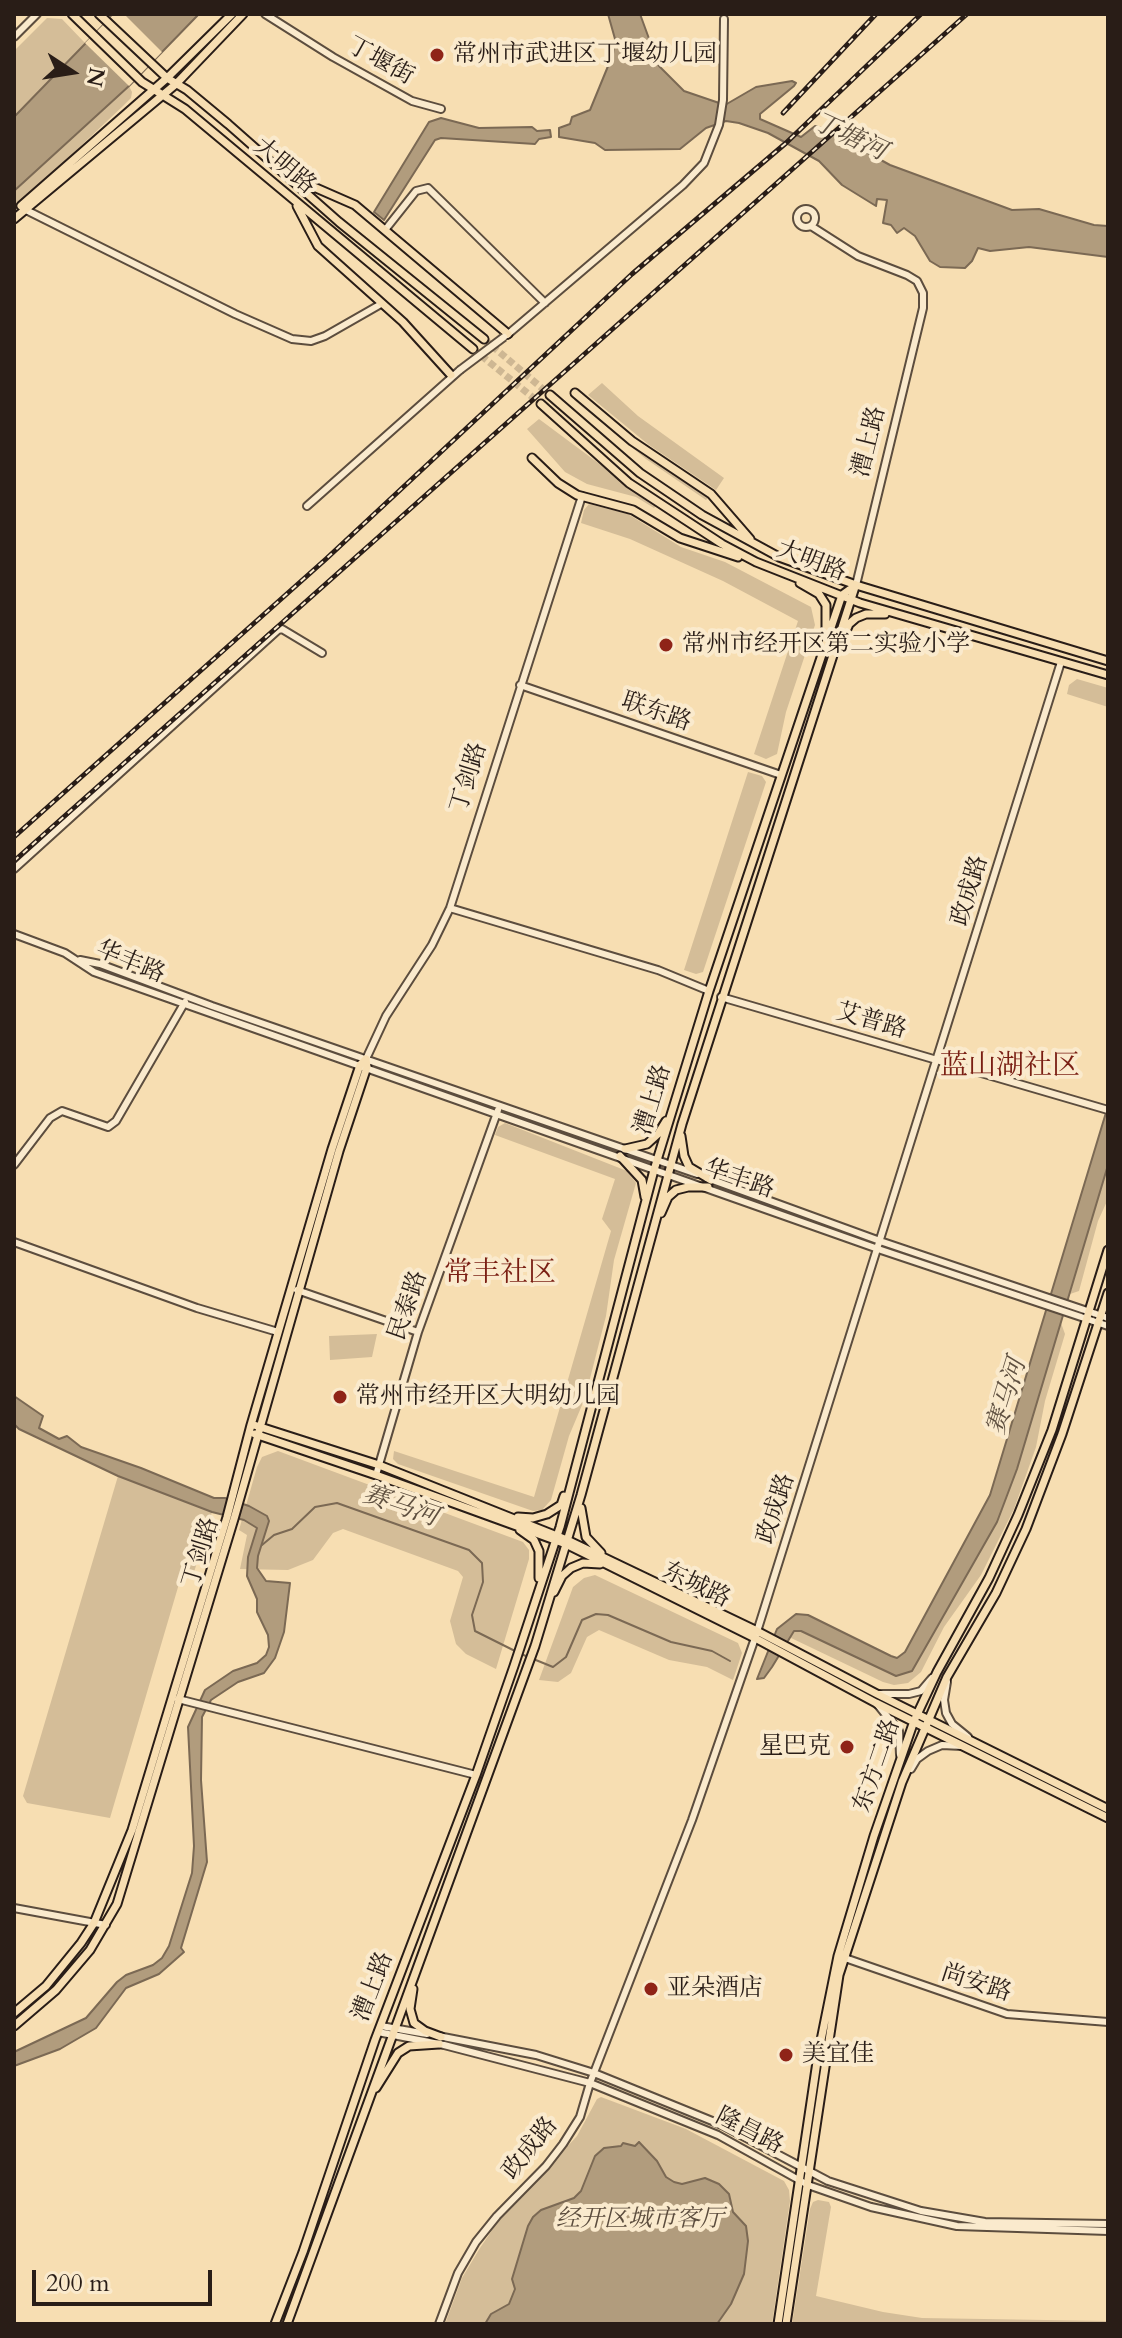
<!DOCTYPE html>
<meta charset="utf-8">
<style>
body{margin:0}
#map{position:relative;width:1122px;height:2338px;overflow:hidden;background:#f7deb2;font-family:Cardo,serif}
canvas{display:block}
.frame{position:absolute;inset:0;border:16px solid #291d17;pointer-events:none}
.north{position:absolute;left:32px;top:32px;width:80px;height:80px;-webkit-text-stroke:6px #faeacd;paint-order:stroke;rotate:102deg;font-size:22px;font-weight:700;line-height:32px;text-align:center;color:#291d17}
.north::after{content:'';display:block;margin:auto;width:28px;height:36px;background:#291d17;clip-path:polygon(50% 0,100% 100%,50% 72%,0 100%)}
.scale{position:absolute;left:32px;top:2270px;width:180px;height:36px;box-sizing:border-box;border:4px solid #291d17;border-top:0;padding-left:10px;font-size:24px;line-height:28px;white-space:nowrap;color:#291d17;-webkit-text-stroke:6px #faeacd;paint-order:stroke}
</style>
<div id="map">
<canvas width="1122" height="2338"></canvas>
<div class="frame"></div>
<div class="north">N</div>
<div class="scale">200 m</div>
</div>
<script>
const c = document.querySelector('canvas').getContext('2d');
c.lineJoin = 'round';
function fill(path, color) {
  c.fillStyle = color;
  c.fill(path, 'evenodd');
}
function shape(rows) {
  const path = new Path2D();
  for (const r of rows) {
    if (r.length === 3) {
      path.moveTo(r[0] + r[2], r[1]);
      path.arc(r[0], r[1], r[2], 0, 2 * Math.PI);
      continue;
    }
    path.moveTo(r[0], r[1]);
    for (let i = 2; i < r.length; i += 2) path.lineTo(r[i], r[i + 1]);
  }
  return path;
}
function strokePath(path, color, width, dash) {
  c.strokeStyle = color;
  c.lineWidth = width;
  c.lineCap = dash ? 'butt' : 'round';
  c.setLineDash(dash || []);
  c.stroke(path);
}
function write(font, color, halo, rows, align = 'center') {
  c.font = font + ' Cardo,"Noto Serif SC",serif';
  c.lineWidth = 8;
  c.setLineDash([]);
  c.textBaseline = 'middle';
  c.strokeStyle = halo;
  c.fillStyle = color;
  for (const [text, x, y, turn = 0] of rows) {
    c.save();
    c.translate(x, y);
    c.rotate((+turn || 0) * Math.PI / 180);
    c.textAlign = isNaN(turn) ? turn : align;
    if (halo) c.strokeText(text, 0, 0);
    c.fillText(text, 0, 0);
    c.restore();
  }
}
fill(shape([
 [47,18,62,19,85,43,14,117,14,51],
 [129,86,132,92,131,98,123,106,14,209,14,189],
 [602,383,638,416,724,478,716,490,649,445,588,395],
 [575,398,620,436,708,498,706,500,646,459,574,400],
 [539,419,656,506,654,508,636,497,587,484,565,472,527,429],
 [589,504,628,514,681,547,725,562,811,607,815,625,786,712,777,754,766,759,754,754,798,621,723,581,630,539,581,523,584,510],
 [1077,679,1108,688,1108,707,1067,694,1069,685],
 [748,772,762,776,766,782,703,972,696,974,684,970],
 [505,1123,627,1171,636,1183,614,1260,606,1316,585,1398,569,1436,551,1500,542,1510,533,1511,398,1464,393,1459,394,1451,534,1497,611,1231,602,1219,615,1179,495,1135,498,1127],
 [1108,1165,1108,1199,1098,1221,1079,1291,1070,1294],
 [1061,1323,1065,1334,1045,1401,1036,1447,1014,1509,981,1575,944,1627,921,1672,908,1683,894,1685,883,1682,789,1637,794,1631,801,1631,896,1676,997,1522,1017,1469],
 [377,1334,372,1357,330,1360,329,1336],
 [278,1451,523,1542,529,1550,529,1559,496,1669,466,1654,456,1644,450,1621,463,1577,458,1571,343,1529,333,1533,313,1560,288,1570,240,1569,247,1535,239,1530,257,1467,262,1457],
 [118,1476,212,1512,192,1579,181,1577,110,1818,27,1803,23,1796],
 [595,1575,738,1643,742,1653,733,1680,707,1667,669,1660,599,1630,587,1637,571,1673,558,1682,539,1680,573,1587,584,1578],
 [601,2097,686,2129,784,2181,789,2190,790,2201,772,2324,445,2324,462,2278,480,2248,497,2223,577,2136,597,2099],
 [818,2200,829,2202,831,2207,816,2296,883,2312,922,2318,1108,2321,1108,2324,792,2324,810,2209,813,2202]
]), '#d4bd98');
const water = shape([
 [114,14,199,14,129,86,14,191,14,117,114,14],
 [608,14,640,14,659,66,684,91,725,105,756,87,792,81,796,83,794,86,760,114,760,119,801,137,815,126,843,135,859,148,890,165,1012,210,1039,209,1094,225,1108,226,1108,257,1029,247,990,251,978,248,972,261,965,268,940,267,930,261,915,236,904,228,897,233,891,225,883,223,887,200,877,199,876,206,842,185,819,161,768,133,739,123,726,121,706,128,680,149,605,150,595,143,559,137,559,128,570,124,572,117,590,110,613,54,615,39,608,14],
 [441,118,479,128,532,127,537,131,550,130,551,137,539,139,535,144,441,138,435,140,384,220,374,212,429,122,441,118],
 [1108,1106,1108,1165,1017,1469,997,1522,912,1671,896,1676,801,1631,794,1631,772,1667,764,1678,757,1679,777,1629,796,1614,808,1615,891,1656,897,1658,905,1652,990,1495,1108,1106],
 [14,1396,43,1416,39,1428,59,1439,67,1436,81,1447,141,1468,214,1498,225,1498,249,1506,267,1516,269,1521,258,1556,257,1568,266,1581,290,1583,284,1632,275,1658,264,1673,238,1682,211,1700,202,1717,201,1780,207,1862,181,1948,184,1952,159,1974,126,1988,96,2028,60,2049,14,2066,14,2052,86,2018,117,1982,126,1975,153,1965,162,1958,169,1946,192,1873,194,1846,188,1727,205,1690,233,1671,257,1663,266,1655,269,1647,268,1635,257,1612,257,1599,247,1576,248,1557,257,1528,244,1520,212,1512,118,1476,19,1429,14,1424,14,1396],
 [639,2142,657,2161,666,2177,674,2182,682,2184,705,2178,719,2184,729,2194,733,2212,746,2226,748,2241,744,2274,731,2304,717,2324,485,2324,491,2314,509,2304,515,2289,512,2279,528,2226,533,2217,541,2210,574,2198,581,2191,595,2156,604,2148,621,2146,623,2143,635,2146,639,2142]
]);
fill(water, '#b19c7d');
strokePath(water, '#7b6954', 2);
fill(shape([
 [114,14,124,14,162,52,129,86,85,43]
]), '#f7deb2');
strokePath(shape([
 [262,1545,274,1535,292,1529,315,1507,337,1503,469,1550,482,1563,483,1582,472,1615,475,1631,515,1651],
 [521,1654,553,1667,566,1657,582,1620,596,1614,608,1615,671,1642,712,1651,730,1661]
]), '#7b6954', 2);
strokePath(shape([
 [484,339,550,395],
 [473,349,541,404]
]), '#ceb793', 7, [7, 3.5]);
const minor = shape([
 [265,14,333,57,412,101,441,109],
 [14,37,37,14],
 [806,218,9],
 [24,209,235,314,292,339,311,341,325,336,381,304],
 [811,226,858,256,907,275,917,281,923,293,923,308,856,585],
 [385,230,416,191,428,188,545,303],
 [507,335,683,185,704,163,719,125,723,100,724,19],
 [307,506,460,370],
 [520,685,781,775],
 [14,869,278,630,282,629,322,653],
 [450,908,658,970,709,991],
 [14,934,65,953,94,972,878,1249,1108,1326],
 [80,960,100,964,212,1006,697,1174],
 [721,997,1108,1110],
 [366,1059,386,1016,432,945,450,908,582,496],
 [14,1165,50,1118,62,1111,108,1127,116,1121,185,1002],
 [707,1178,880,1241,1108,1318],
 [14,1242,197,1308,278,1332],
 [297,1290,418,1332],
 [376,1475,418,1332,498,1110],
 [947,1682,944,1700,946,1713,952,1724,968,1737],
 [878,1694,909,1694,921,1691,932,1678],
 [178,1699,476,1775],
 [878,1705,899,1731,900,1755],
 [911,1769,917,1759,928,1751,942,1745,962,1746],
 [14,1908,106,1925],
 [842,1957,1007,2014,1108,2022],
 [381,2026,427,2034],
 [378,2032,444,2045,590,2083,718,2135,808,2185,871,2207,957,2226,1108,2231],
 [438,2036,536,2055,594,2073,722,2125,828,2181,921,2211,985,2222,1108,2224],
 [439,2324,458,2273,476,2242,497,2216,546,2166,563,2144,580,2117,590,2083,692,1820,755,1638,1061,662]
]);
const major = shape([
 [72,14,142,82,185,109,473,349],
 [99,14,167,78,187,90,228,124,339,222,484,339],
 [291,177,355,205,508,334],
 [21,206,167,78,232,14],
 [297,206,318,246,403,322,451,375],
 [14,219,176,84,243,14],
 [575,393,632,441,711,494,750,539],
 [550,395,640,473,702,515,779,557,856,585,1108,661],
 [541,404,629,483,722,544,756,562,860,603,1108,675],
 [532,458,558,483,577,495,633,510,680,538,738,557],
 [800,583,819,594,826,605,826,630],
 [839,647,849,624,856,618,866,614,885,614],
 [681,1136,684,1156,689,1167,711,1180],
 [625,1149,647,1144,658,1134,666,1121],
 [620,1156,642,1180,645,1197],
 [661,1213,668,1197,676,1190,688,1187,708,1187],
 [254,1425,379,1465,567,1540,757,1631,877,1694,1108,1809],
 [255,1434,376,1475,566,1544,755,1638,876,1703,1108,1818],
 [581,1508,586,1537,601,1553],
 [518,1517,533,1518,547,1514,561,1505,564,1496],
 [520,1530,534,1540,539,1551,539,1578],
 [554,1592,562,1576,571,1568,583,1563,600,1564],
 [413,1989,410,2009,414,2023,425,2031,441,2037],
 [14,2013,46,1986,81,1943,94,1923,132,1830,227,1517,251,1425,332,1149,360,1065,366,1059],
 [14,2026,56,1990,90,1950,117,1904,234,1519,339,1151,367,1067,366,1059],
 [376,2088,398,2053,409,2046,439,2044],
 [275,2324,303,2252,375,2040,476,1775,514,1666,560,1527,654,1170,709,991,842,595,856,585],
 [287,2324,535,1646,581,1495,682,1124,855,587],
 [778,2324,818,2055,838,1956,874,1836,914,1721,937,1672,989,1578,1018,1515,1052,1430,1108,1250],
 [786,2324,839,1975,902,1782,947,1677,996,1593,1026,1529,1062,1434,1108,1293]
]);
strokePath(minor, '#5c4d3e', 10);
strokePath(major, '#291d17', 11);
strokePath(minor, '#faeacd', 6);
strokePath(major, '#f7deb2', 7);
const rail = shape([
 [783,113,876,14],
 [14,837,326,559,632,274,786,143,921,14],
 [14,861,967,14]
]);
strokePath(rail, '#291d17', 5);
strokePath(rail, '#faeacd', 2, [6]);
const minorBridge = shape([
 [460,370,504,337]
]);
strokePath(minorBridge, '#5c4d3e', 10, []);
strokePath(minorBridge, '#faeacd', 6);
for (const [x, y, r, color] of [
 [437,55,8,"#8f2418"],
 [666,645,8,"#8f2418"],
 [340,1397,8,"#8f2418"],
 [847,1747,8,"#8f2418"],
 [651,1989,8,"#8f2418"],
 [786,2055,8,"#8f2418"]
]) {
  const dot = new Path2D();
  dot.arc(x, y, r, 0, 2 * Math.PI);
  c.fillStyle = color;
  c.fill(dot);
  strokePath(dot, '#faeacd', 3);
}
write('24px', '#291d17', '#faeacd', [
 ["常州市武进区丁堰幼儿园",453,55],
 ["常州市经开区第二实验小学",682,645],
 ["常州市经开区大明幼儿园",356,1397],
 ["星巴克",831,1747,"right"],
 ["亚朵酒店",667,1989],
 ["美宜佳",802,2055]
], 'left');
write('24px', '#291d17', '#faeacd', [
 ["丁堰街",380,62,29],
 ["大明路",284,167,40],
 ["漕上路",870,442,-76],
 ["大明路",811,562,21],
 ["联东路",656,713,19],
 ["丁剑路",470,778,-73],
 ["政成路",971,891,-73],
 ["华丰路",130,963,23],
 ["艾普路",871,1022,16],
 ["漕上路",654,1100,-73],
 ["华丰路",739,1180,19],
 ["民泰路",409,1306,-71],
 ["政成路",777,1509,-72],
 ["丁剑路",202,1553,-73],
 ["东城路",696,1586,26],
 ["东方二路",878,1766,-71],
 ["尚安路",976,1984,18],
 ["漕上路",374,1987,-69],
 ["隆昌路",749,2132,27],
 ["政成路",531,2149,-51]
]);
write('italic 24px', '#5c4d3e', '#faeacd', [
 ["经开区城市客厅",640,2220]
]);
write('italic 26px', '#5f5040', '#faeacd', [
 ["丁塘河",849,138,25],
 ["赛马河",1008,1397,-73],
 ["赛马河",400,1507,19]
]);
write('28px', '#7a1f14', '#faeacd', [
 ["蓝山湖社区",1010,1068],
 ["常丰社区",500,1275]
]);
</script>
